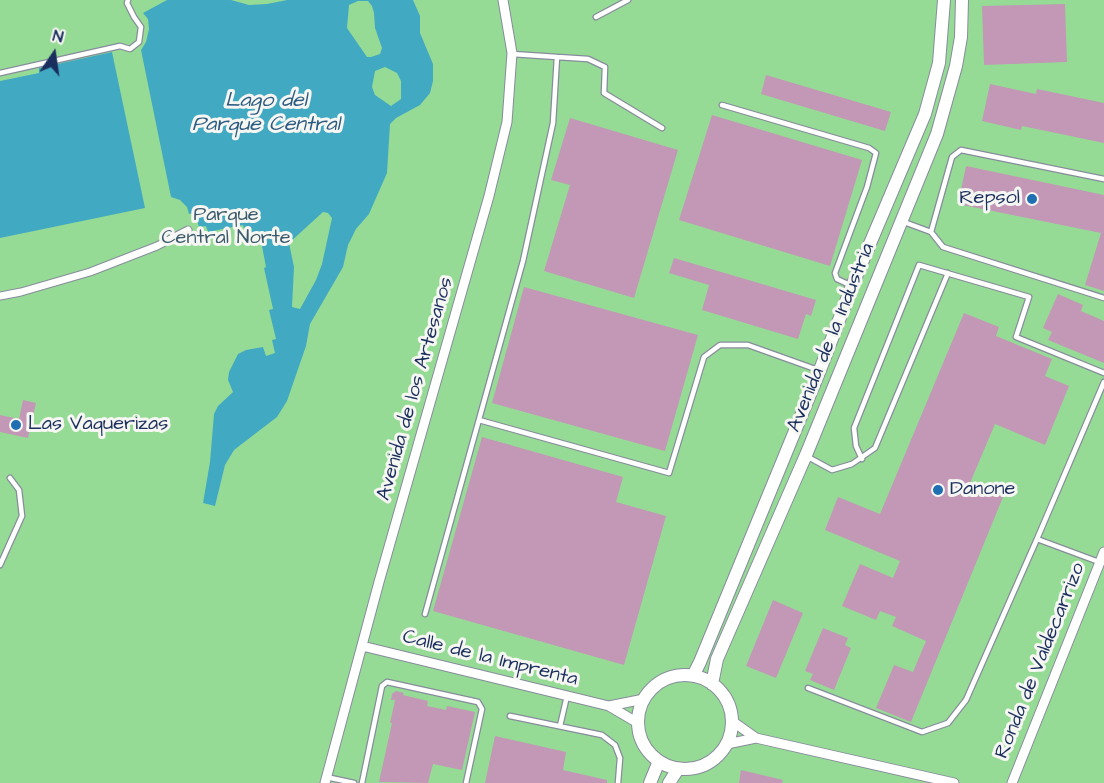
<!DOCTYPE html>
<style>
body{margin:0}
#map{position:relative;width:1104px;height:783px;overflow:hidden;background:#f3ead9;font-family:"Architects Daughter",sans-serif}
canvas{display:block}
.north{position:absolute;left:24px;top:24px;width:60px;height:60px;-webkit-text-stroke:4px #f6f6f2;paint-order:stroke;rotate:13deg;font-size:16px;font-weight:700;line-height:24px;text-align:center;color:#1b2f5e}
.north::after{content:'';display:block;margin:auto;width:21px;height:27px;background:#1b2f5e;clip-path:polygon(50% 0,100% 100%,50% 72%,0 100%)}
</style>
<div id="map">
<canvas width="1104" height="783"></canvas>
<div class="north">N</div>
</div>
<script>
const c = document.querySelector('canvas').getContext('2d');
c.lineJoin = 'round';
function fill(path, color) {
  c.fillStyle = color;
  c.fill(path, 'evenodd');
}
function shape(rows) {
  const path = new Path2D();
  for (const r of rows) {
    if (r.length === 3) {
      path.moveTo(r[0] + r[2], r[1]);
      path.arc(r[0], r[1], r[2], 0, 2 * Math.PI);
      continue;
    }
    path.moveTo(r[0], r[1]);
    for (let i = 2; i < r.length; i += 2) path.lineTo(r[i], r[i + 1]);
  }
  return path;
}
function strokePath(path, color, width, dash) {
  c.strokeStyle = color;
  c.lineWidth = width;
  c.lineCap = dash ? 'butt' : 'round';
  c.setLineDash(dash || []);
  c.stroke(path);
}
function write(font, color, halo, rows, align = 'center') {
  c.font = font + ' "Architects Daughter",sans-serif';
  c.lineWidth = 6;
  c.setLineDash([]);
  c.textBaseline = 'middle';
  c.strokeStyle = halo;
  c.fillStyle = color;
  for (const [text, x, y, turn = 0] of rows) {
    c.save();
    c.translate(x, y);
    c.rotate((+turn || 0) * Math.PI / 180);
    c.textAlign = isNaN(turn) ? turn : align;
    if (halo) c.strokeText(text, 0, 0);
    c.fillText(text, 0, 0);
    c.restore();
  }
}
fill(shape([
 [0,0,1104,0,1104,783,0,783]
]), '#96db95');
fill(shape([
 [167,0,231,0,249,5,267,4,287,0,413,0,420,16,420,33,433,64,433,81,430,93,420,105,396,118,390,124,387,173,369,214,356,229,348,245,343,267,310,324,306,346,287,401,277,417,234,450,225,465,215,506,203,503,210,462,214,414,218,406,233,392,228,380,229,372,238,354,246,350,263,347,266,356,275,353,272,340,276,339,269,310,273,309,264,268,266,267,260,236,253,237,251,231,245,232,243,225,208,232,206,226,199,227,195,213,189,214,187,207,180,200,171,197,141,50,146,42,149,29,148,19,143,13],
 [358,1,368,1,372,6,374,13,375,28,382,48,380,54,371,57,367,57,347,28,349,5],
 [385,67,397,73,401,81,401,99,391,106,375,95,372,87,375,71],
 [323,212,328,213,332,218,322,264,316,280,300,309,292,307,294,267,289,243],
 [112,52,145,208,0,238,0,81,39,73,39,68]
]), '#42a9c2');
fill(shape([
 [1065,4,1067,62,984,65,982,6],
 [766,75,891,112,885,131,761,94],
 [990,84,1036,94,1037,89,1104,103,1104,143,1022,126,1021,130,982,121],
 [712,115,862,160,830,266,679,220],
 [570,118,678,150,634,298,544,271,570,185,551,180],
 [966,166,1104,195,1104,291,1085,285,1101,233,958,204],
 [674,258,816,300,811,316,806,314,798,339,702,310,709,285,669,273],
 [524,287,698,335,665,451,492,403],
 [1058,294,1083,305,1081,311,1104,321,1104,363,1048,340,1052,332,1043,328],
 [964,313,999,327,996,336,1052,359,1045,376,1069,386,1045,445,995,424,970,483,1003,497,911,722,876,708,894,665,913,672,926,641,892,626,896,617,880,611,876,620,842,606,860,564,893,578,900,561,825,530,838,497,880,514],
 [23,400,36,403,28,438,0,432,0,415,19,419],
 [482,437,623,477,616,502,666,516,624,665,433,611],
 [773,600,803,613,776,678,746,666],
 [823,628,848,638,845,645,851,648,834,690,810,680,813,674,805,671],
 [396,691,404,693,403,695,428,701,427,706,446,710,447,706,475,712,462,770,433,764,428,783,379,782,392,723,390,723,395,700,391,700,392,694],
 [495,736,566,752,563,770,607,780,607,783,485,783],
 [741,770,783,780,782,783,739,783]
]), '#c298b6');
const service = shape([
 [596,17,628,0],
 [557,57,588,59,605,67,604,93,662,128],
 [0,73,120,46,130,49,139,42,141,27,134,17,127,3,128,0],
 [722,105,869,148,876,153,867,187,835,273,837,279,852,286],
 [904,222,931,232,943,247,1104,298],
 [931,232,952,157,961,150,1104,179],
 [479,420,669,473,704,357,720,345,748,345,818,370],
 [808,457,832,470,852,464,875,448,948,273],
 [862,459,856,446,854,428,919,265,1029,297,1016,337,1104,373],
 [1037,539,1104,382],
 [0,565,22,516,19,490,10,478],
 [425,614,523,261,553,123,557,57,512,54],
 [808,688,922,732,948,723,966,700,1037,539,1099,562],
 [510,716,602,735,615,745,620,758,618,783],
 [560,726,567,696],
 [326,777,354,783],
 [362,783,382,686,387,682,478,702,482,709,466,783]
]);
const pedestrian = shape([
 [0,296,21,292,90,272,157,246,188,230]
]);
const minor = shape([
 [362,646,609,706,638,723],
 [609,706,644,699],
 [732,721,756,738,954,783],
 [727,744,756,738],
 [325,783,379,582,489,196,507,122,512,53,503,0],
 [1012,783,1104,552]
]);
const tertiary = shape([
 [685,722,47],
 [693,676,700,662,820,370,852,286,925,114,939,63,944,0],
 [712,684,717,659,806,455,937,134,956,66,961,37,962,0],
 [650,783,659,761],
 [669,783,678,769]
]);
strokePath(service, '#878c9c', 7);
strokePath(pedestrian, '#878c9c', 9);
strokePath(minor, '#878c9c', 11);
strokePath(tertiary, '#878c9c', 14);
strokePath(service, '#fff', 4.5);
strokePath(pedestrian, '#fff', 7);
strokePath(minor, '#fff', 9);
strokePath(tertiary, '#fff', 12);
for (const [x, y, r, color] of [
 [1032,199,6,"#1f6fb2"],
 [16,425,6,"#1f6fb2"],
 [938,490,6,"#1f6fb2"]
]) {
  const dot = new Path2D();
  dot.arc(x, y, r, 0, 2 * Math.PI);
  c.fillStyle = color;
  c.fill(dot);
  strokePath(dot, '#f6f6f2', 2);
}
write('20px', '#1b2f5e', '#f6f6f2', [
 ["Repsol",1020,199,"right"],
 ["Las Vaquerizas",28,425],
 ["Danone",950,490]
], 'left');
write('20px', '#3a5a6c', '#f6f6f2', [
 ["Parque",226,216],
 ["Central Norte",226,239]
]);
write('20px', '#1b2f5e', '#f6f6f2', [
 ["Avenida de la Industria",832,338,-68],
 ["Avenida de los Artesanos",416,389,-74],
 ["Calle de la Imprenta",490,659,14],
 ["Ronda de Valdecarrizo",1041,661,-68]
]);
write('italic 21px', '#295a81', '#f6f6f2', [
 ["Lago del",266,102],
 ["Parque Central",266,126]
]);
</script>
